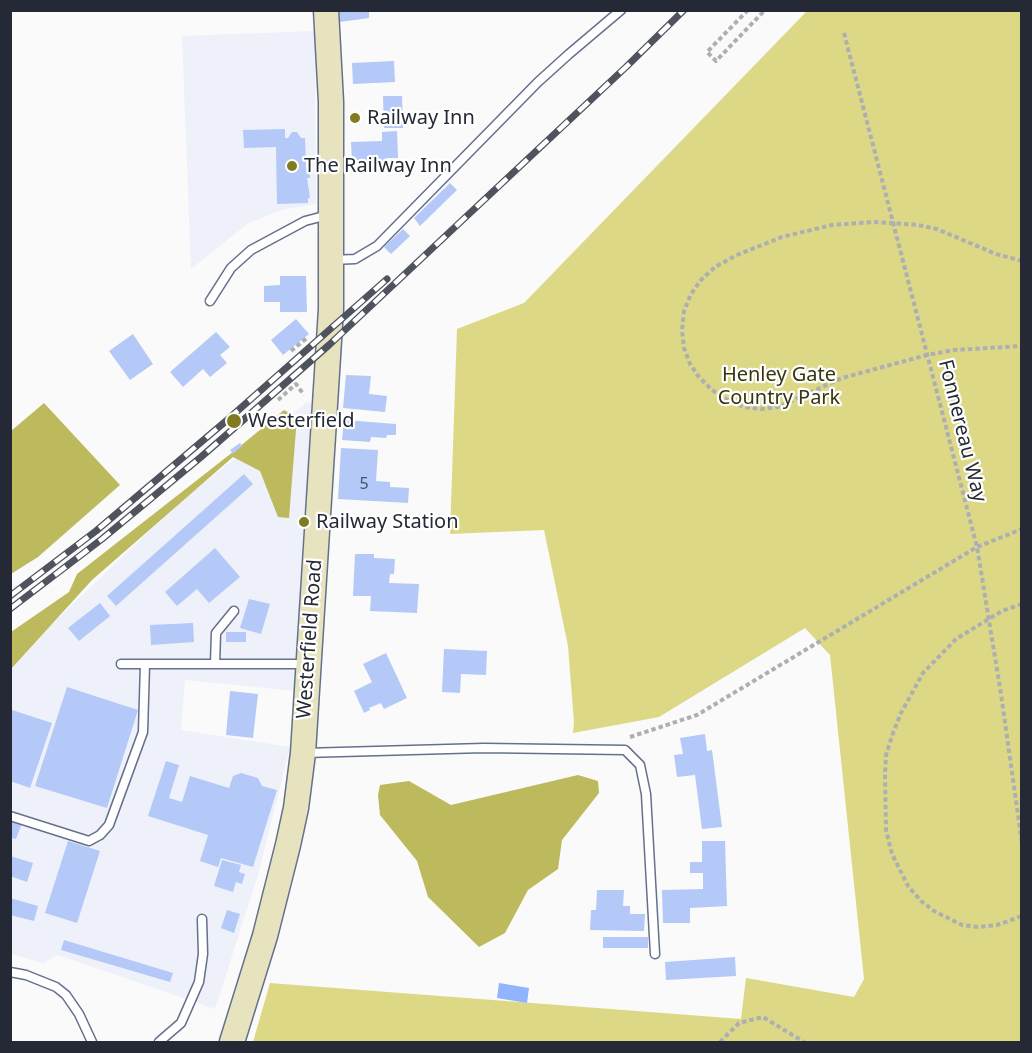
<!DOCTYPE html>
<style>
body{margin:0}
#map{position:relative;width:1032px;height:1053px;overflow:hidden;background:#fafafa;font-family:"Noto Sans",sans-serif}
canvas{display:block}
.frame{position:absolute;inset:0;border:12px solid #242935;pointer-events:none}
</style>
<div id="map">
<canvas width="1032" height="1053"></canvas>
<div class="frame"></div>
</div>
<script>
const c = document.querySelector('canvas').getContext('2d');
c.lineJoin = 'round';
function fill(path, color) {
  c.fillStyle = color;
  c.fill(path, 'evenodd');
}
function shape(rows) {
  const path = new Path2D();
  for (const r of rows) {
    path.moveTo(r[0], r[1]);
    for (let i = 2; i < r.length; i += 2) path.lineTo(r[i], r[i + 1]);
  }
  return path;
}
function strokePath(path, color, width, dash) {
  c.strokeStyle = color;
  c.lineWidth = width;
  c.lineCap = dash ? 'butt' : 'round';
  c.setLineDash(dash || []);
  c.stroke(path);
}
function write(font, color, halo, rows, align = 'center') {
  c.font = font + ' "Noto Sans",sans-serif';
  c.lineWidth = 4.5;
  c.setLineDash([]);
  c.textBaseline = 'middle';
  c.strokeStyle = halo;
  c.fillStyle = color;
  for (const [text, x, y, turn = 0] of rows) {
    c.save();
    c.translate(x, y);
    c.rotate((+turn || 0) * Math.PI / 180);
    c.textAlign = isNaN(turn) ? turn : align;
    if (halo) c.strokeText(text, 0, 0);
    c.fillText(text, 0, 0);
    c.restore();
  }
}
fill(shape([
 [315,31,316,204,281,210,247,224,191,269,182,36],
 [307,402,312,404,297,626,296,691,185,680,181,730,290,747,258,875,215,1009,58,955,43,963,11,954,10,658,60,616,181,501]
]), '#eef1f9');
fill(shape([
 [807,11,1021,11,1021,1042,253,1042,270,983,741,1019,746,978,854,997,864,979,830,655,805,628,659,717,573,733,574,723,568,646,544,530,450,534,457,329,524,303]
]), '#dcd885');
fill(shape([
 [44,403,120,485,38,557,11,574,11,431],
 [284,410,297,417,289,518,278,517,260,471,233,457,92,580,11,669,11,632,69,592,77,574,238,448],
 [578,775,598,781,599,793,562,840,558,869,528,890,505,933,479,947,428,897,417,861,380,815,378,795,380,785,409,781,451,805]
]), '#bdb95d');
fill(shape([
 [499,983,529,988,527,1003,497,998]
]), '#92b3fe');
fill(shape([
 [339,10,369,10,369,18,340,22],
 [394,61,395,82,353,84,352,63],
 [383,96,402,96,403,128,384,128],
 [285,129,285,138,288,138,292,132,297,132,301,138,305,138,306,166,307,170,310,170,310,178,307,178,310,198,308,198,308,203,277,204,276,147,244,148,243,130],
 [397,131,398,158,387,158,387,161,352,162,351,142,382,141,382,132],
 [450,183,457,190,420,226,414,218],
 [403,229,410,236,391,254,384,247],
 [280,276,306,276,307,312,280,312,280,302,264,302,264,286,280,285],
 [296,319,309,334,283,355,271,340],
 [216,332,230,347,220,355,227,363,210,377,203,369,183,387,170,372],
 [133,334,153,364,130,380,109,351],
 [346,375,371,376,369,394,387,396,385,412,343,408],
 [344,420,396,424,396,435,387,435,386,438,371,437,370,442,342,440],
 [240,443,242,446,233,454,230,450],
 [341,448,378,450,376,481,390,482,390,487,409,488,408,503,338,499],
 [244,474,253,484,116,606,107,596],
 [215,548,240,577,209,603,197,589,177,606,165,592],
 [355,554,374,554,374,558,395,559,394,574,390,574,389,583,419,584,417,613,370,611,371,596,353,596],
 [249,599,270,604,261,634,240,628],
 [100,603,110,616,79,641,68,628],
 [193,623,194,642,151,645,150,625],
 [226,632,246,632,246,642,226,642],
 [444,649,487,651,486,675,461,674,460,693,442,692],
 [386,653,407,698,384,709,381,703,369,708,370,710,364,713,354,691,372,682,363,664],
 [67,687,138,710,107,808,35,786],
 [230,691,258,694,253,738,226,735],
 [12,710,52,723,30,788,10,781],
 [705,734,707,751,712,750,722,827,702,829,695,775,677,777,674,755,683,754,680,738],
 [166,761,179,765,169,798,182,802,190,776,229,788,233,776,241,773,258,778,262,786,277,790,253,867,221,858,218,867,200,861,208,835,148,816],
 [10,819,22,823,16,839,10,838],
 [68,841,100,851,77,923,45,913],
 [702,841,725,841,727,906,690,908,690,923,663,923,662,890,703,889,703,873,690,873,690,862,702,862],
 [10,856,33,863,27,882,10,876],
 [222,860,241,865,239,872,245,874,242,884,236,882,233,892,214,886],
 [597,890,624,890,623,906,630,906,630,914,645,914,644,931,590,930,591,910,596,910],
 [10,898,38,906,34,921,10,915],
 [227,910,240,914,234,933,221,928],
 [603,937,648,937,648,948,603,948],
 [64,940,173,973,170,982,61,950],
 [735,957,736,976,666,980,665,962]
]), '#b4c9f7');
const service = shape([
 [332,260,355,259,377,246,538,82,569,54,621,10],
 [210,301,231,268,251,250,305,221,328,215],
 [121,664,308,664],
 [215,664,216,633,234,611],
 [304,753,484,748,625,750,640,765,646,794,655,954],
 [10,816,89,841,100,835,109,825,143,732,145,664],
 [10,972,26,975,56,987,66,995,79,1014,92,1042],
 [159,1042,181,1023,199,982,203,954,202,919]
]);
const secondary = shape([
 [232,1042,265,936,288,845,296,808,303,753,331,309,331,102,326,10]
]);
strokePath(service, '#64708c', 11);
strokePath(secondary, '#64708c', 27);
strokePath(shape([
 [748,10,707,52,716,61,765,10],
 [844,33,977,547,1001,694,1022,843],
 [1022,261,996,254,937,229,918,225,874,222,832,225,782,237,737,255,715,267,701,280,691,294,684,311,682,330,684,348,690,364,699,377,712,390,726,399,744,407,761,409,778,407,842,378,927,355,954,350,1022,346],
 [291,351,308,337],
 [278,400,296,384,304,395],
 [1022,604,1002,611,956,639,923,673,901,713,893,733,886,755,885,774,886,830,892,854,908,886,921,901,934,911,962,925,978,927,997,925,1022,916],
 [630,737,697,715,977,547,1022,529],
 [720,1042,739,1023,763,1017,804,1042]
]), '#adafb3', 4, [4.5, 3]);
strokePath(service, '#fff', 8);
strokePath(secondary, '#e6e3be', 24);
const rail = shape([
 [10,596,96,531,226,421,387,279],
 [10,609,102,539,201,457,329,345,626,67,684,10]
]);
strokePath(rail, '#4f535d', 7);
strokePath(rail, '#fff', 4.5, [14]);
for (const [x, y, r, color] of [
 [355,118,6,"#807b21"],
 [292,166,6,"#807b21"],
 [234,421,8,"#807b21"],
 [304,522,6,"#807b21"]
]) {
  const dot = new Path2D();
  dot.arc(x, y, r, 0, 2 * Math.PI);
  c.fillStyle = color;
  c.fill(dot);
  strokePath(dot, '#fff', 2);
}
write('16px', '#485166', null, [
 ["5",364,484]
]);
write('20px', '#242935', '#fff', [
 ["Railway Inn",367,118],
 ["The Railway Inn",304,166],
 ["Westerfield",248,421],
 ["Railway Station",316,522]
], 'left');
write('20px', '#38360e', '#fff', [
 ["Henley Gate",779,375],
 ["Country Park",779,398]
]);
write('20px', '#242935', '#fff', [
 ["Fonnereau Way",962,431,76],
 ["Westerfield Road",310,639,-86]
]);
</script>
